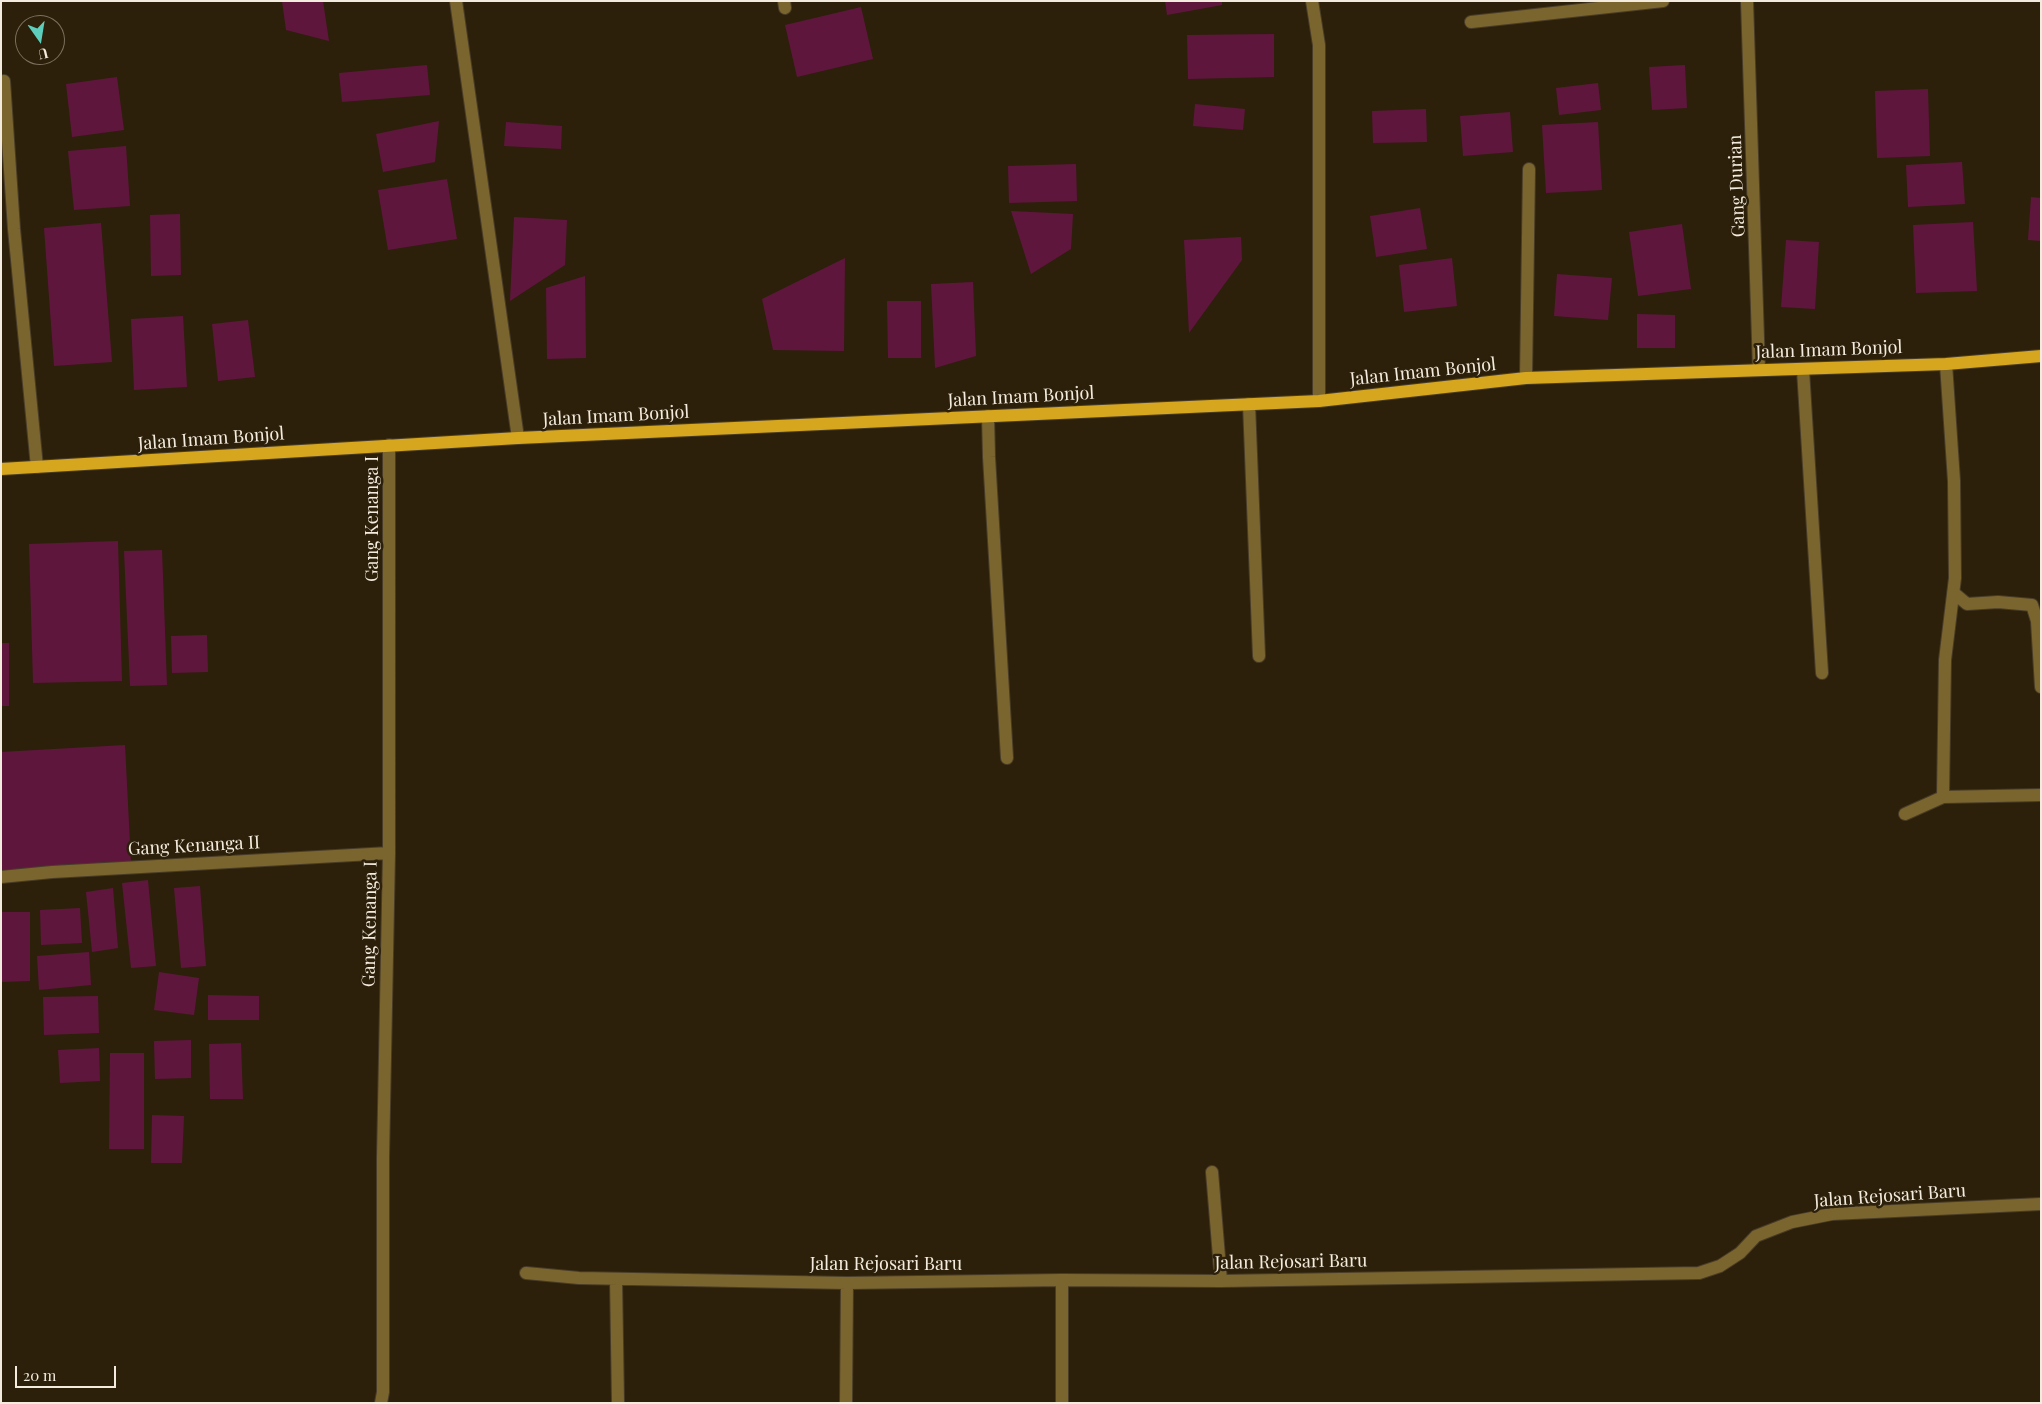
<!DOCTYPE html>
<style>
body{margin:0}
#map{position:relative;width:2042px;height:1404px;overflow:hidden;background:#2c200a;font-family:"Playfair Display",serif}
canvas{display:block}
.frame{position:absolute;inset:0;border:2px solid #f3ebdd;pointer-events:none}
.north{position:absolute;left:15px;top:15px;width:50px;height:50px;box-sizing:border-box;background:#2c200a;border:1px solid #7c715e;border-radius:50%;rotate:167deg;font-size:14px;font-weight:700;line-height:20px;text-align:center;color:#f3ebdd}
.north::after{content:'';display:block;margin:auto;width:18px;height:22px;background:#5ccebb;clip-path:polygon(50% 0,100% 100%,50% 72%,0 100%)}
.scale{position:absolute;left:15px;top:1366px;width:101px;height:22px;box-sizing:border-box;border:2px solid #f3ebdd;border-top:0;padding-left:6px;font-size:15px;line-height:18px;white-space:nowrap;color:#f3ebdd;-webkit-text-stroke:4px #2c200a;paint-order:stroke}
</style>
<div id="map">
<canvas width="2042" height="1404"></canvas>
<div class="frame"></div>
<div class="north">U</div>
<div class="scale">20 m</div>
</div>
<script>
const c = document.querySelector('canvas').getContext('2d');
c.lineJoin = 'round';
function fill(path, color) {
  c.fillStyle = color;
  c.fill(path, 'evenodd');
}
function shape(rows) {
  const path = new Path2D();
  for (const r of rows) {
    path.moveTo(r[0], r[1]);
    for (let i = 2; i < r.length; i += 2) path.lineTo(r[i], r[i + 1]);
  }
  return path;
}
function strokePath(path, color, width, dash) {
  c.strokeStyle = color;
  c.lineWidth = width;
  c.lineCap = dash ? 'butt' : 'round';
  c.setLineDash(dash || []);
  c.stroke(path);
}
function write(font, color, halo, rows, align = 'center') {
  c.font = font + ' "Playfair Display",serif';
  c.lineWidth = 5;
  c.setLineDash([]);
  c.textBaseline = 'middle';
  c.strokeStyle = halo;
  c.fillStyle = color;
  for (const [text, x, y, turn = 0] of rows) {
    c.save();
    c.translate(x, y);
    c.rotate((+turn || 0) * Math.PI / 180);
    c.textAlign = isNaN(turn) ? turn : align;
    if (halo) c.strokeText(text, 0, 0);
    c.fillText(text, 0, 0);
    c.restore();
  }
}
fill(shape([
 [282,1,323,1,329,41,286,30],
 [1165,1,1222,1,1222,5,1167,15],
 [861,7,873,59,797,77,785,25],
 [1274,34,1274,77,1188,79,1187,35],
 [427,65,430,95,342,102,339,73],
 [1685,65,1687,108,1652,110,1649,67],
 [117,77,124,130,72,137,66,84],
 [1598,83,1601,110,1559,115,1556,88],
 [1928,89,1930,156,1877,158,1875,91],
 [1195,104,1245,109,1243,130,1193,126],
 [1426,109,1427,142,1373,143,1372,111],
 [1510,112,1513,152,1463,156,1460,116],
 [439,121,435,162,383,172,376,134],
 [506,122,562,126,561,149,504,146],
 [1598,122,1602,190,1546,193,1542,125],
 [126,146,130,206,74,210,68,151],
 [1962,162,1965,204,1908,207,1906,165],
 [1076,164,1077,201,1009,203,1008,166],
 [447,179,457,239,388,250,378,190],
 [2031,197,2041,198,2041,241,2028,240],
 [1420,208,1427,249,1376,257,1370,216],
 [1011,211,1073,214,1071,249,1031,274],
 [180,214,181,275,151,276,150,215],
 [514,217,567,220,565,265,510,301],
 [1973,222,1977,291,1916,293,1913,225],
 [101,223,112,362,54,366,44,228],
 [1682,224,1691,289,1638,296,1629,232],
 [1241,237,1242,260,1189,333,1184,240],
 [1786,240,1819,242,1815,309,1781,307],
 [845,258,844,351,773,350,762,299],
 [1452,258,1457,306,1404,312,1399,265],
 [1557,274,1612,278,1608,320,1554,316],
 [585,276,586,358,547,359,546,288],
 [973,282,976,356,935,368,931,284],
 [887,301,921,301,921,358,888,358],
 [1637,314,1675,315,1675,348,1637,348],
 [183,316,187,387,134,390,131,319],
 [248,320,255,377,218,381,212,324],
 [118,541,122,681,33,683,29,544],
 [162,550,167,685,130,686,124,551],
 [207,635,208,672,172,673,171,636],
 [1,643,9,643,9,706,1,706],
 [125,745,131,863,1,870,1,752],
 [148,880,156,966,131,968,122,883],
 [200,886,206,966,181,968,174,888],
 [113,888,118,948,92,952,86,892],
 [80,908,82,943,41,945,40,910],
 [1,912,30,912,30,981,1,982],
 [89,952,91,985,39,990,37,956],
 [159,972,199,978,194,1015,154,1010],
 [208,995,259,996,259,1020,208,1020],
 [98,996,99,1033,44,1035,43,997],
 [191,1040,191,1078,155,1079,154,1041],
 [241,1043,243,1099,210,1099,209,1044],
 [99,1048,100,1081,60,1083,58,1050],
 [110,1053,144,1053,144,1149,109,1149],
 [152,1115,184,1116,182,1163,151,1163]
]), '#5f163d');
const minor = shape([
 [456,1,518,438],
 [784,1,785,8],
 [1312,1,1319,45,1319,401],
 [1747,1,1759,370],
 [1471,22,1663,1],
 [4,81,14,229,37,467],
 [1803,370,1822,673],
 [1526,378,1529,169],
 [1249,404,1259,656],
 [988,416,989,457,1007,758],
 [1954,593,1967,604,1998,602,2032,605,2037,621,2041,687],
 [1943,797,1945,660,1955,578,1954,481,1946,364],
 [1905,814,1943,797,2041,795],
 [1,877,52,872,389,853],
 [1212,1172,1221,1281],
 [526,1273,579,1278,847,1283,1062,1280,1221,1281,1699,1273,1720,1266,1740,1253,1756,1236,1792,1222,1832,1214,2041,1204],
 [616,1279,618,1403],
 [381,1403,383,1392,383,1158,389,853,389,445],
 [846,1403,847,1283],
 [1062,1403,1062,1280]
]);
const major = shape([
 [1,469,518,438,1319,401,1526,378,1946,364,2041,356]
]);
strokePath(minor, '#483c28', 14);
strokePath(major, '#483c28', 14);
strokePath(minor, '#7b652f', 12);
strokePath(major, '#d5a61e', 12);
write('18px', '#f3ebdd', '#2c200a', [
 ["Gang Durian",1737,186,-92],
 ["Jalan Imam Bonjol",1829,350,-2],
 ["Jalan Imam Bonjol",1423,372,-6],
 ["Jalan Imam Bonjol",1021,397,-3],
 ["Jalan Imam Bonjol",616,416,-3],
 ["Jalan Imam Bonjol",211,439,-4],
 ["Gang Kenanga I",372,519,-90],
 ["Gang Kenanga II",194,846,-3],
 ["Gang Kenanga I",370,924,-89],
 ["Jalan Rejosari Baru",1890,1196,-4],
 ["Jalan Rejosari Baru",1291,1262,-1],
 ["Jalan Rejosari Baru",886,1264]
]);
</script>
